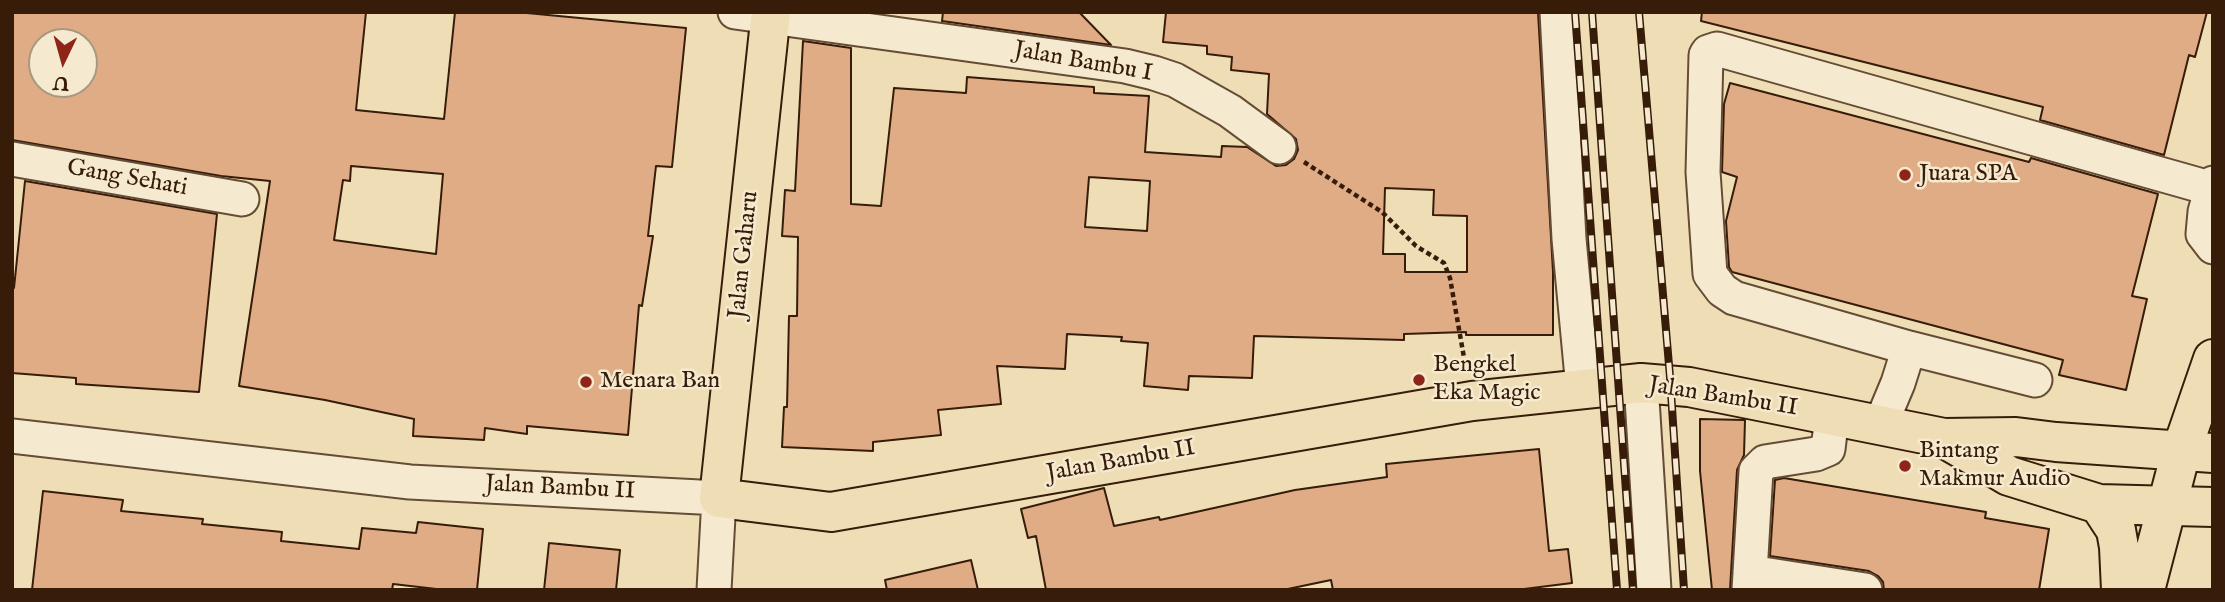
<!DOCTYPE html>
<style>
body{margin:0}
#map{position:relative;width:2225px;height:602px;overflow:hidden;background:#efdeb5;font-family:"IM FELL English",serif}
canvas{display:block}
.frame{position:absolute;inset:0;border:14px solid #371c0a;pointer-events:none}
.north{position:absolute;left:28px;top:28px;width:70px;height:70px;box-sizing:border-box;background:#f5eacf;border:2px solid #a99880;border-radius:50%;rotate:185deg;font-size:19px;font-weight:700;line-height:28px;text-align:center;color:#371c0a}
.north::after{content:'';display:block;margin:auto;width:24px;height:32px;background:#8f2418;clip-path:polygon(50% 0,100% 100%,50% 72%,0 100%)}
</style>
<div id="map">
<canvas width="2225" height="602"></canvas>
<div class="frame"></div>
<div class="north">U</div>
</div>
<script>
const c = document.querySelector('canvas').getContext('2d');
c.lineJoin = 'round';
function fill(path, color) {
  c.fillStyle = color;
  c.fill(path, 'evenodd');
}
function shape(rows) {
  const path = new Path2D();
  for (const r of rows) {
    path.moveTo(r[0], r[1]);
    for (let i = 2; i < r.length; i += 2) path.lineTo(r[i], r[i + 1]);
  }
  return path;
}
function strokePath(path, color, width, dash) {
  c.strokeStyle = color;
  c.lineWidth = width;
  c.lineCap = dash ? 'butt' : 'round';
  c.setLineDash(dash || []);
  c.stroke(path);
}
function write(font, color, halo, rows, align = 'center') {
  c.font = font + ' "IM FELL English",serif';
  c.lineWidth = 5;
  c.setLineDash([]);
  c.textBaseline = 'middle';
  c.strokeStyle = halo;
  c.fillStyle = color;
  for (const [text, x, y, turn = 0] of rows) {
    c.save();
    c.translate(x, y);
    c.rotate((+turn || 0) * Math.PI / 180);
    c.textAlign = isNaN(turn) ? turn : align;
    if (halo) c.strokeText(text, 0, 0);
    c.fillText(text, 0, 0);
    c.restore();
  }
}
const building = shape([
 [12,12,366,12,356,110,444,119,455,12,516,12,686,28,672,167,656,166,648,236,653,236,642,306,639,305,628,435,527,426,527,434,485,428,484,440,413,436,414,419,325,400,239,386,270,181,221,176,12,140,12,12],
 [42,42,84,42,84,84,42,84,42,42],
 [351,166,443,174,436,254,334,240,343,180,350,181,351,166],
 [943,12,1079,12,1111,45,942,21,943,12],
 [1166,12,1538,12,1553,272,1553,335,1466,335,1466,332,1404,334,1404,340,1254,336,1252,378,1189,376,1188,390,1144,386,1148,343,1121,341,1122,337,1067,334,1065,369,997,366,1001,404,938,410,941,435,873,442,873,451,782,447,784,407,787,407,789,316,797,316,798,237,782,236,785,190,795,191,803,41,851,48,851,204,881,206,894,88,966,93,967,77,1094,87,1094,93,1149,96,1145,152,1221,157,1222,146,1247,147,1276,166,1286,165,1294,159,1298,150,1296,139,1267,114,1269,74,1231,70,1232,57,1207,54,1207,46,1163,42,1166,12],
 [1089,177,1150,181,1147,231,1085,227,1089,177],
 [1385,188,1434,190,1433,215,1467,216,1467,272,1405,272,1405,254,1383,254,1385,188],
 [1702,12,2207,12,2195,57,2189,55,2164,155,2040,120,2043,107,1701,21,1702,12],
 [1730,83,2029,162,2031,158,2158,194,2132,296,2147,299,2126,390,2059,375,2063,360,1732,272,1729,267,1726,221,1737,177,1722,172,1724,104,1730,83],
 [25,181,217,214,199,392,76,384,76,378,12,373,12,288,14,288,25,181],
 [1700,419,1745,420,1744,455,1737,470,1730,590,1712,590,1700,471,1700,419],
 [1539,449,1549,551,1568,549,1572,583,1516,590,1333,590,1331,580,1283,590,1046,590,1036,536,1028,538,1021,509,1104,488,1114,526,1159,517,1160,520,1295,490,1387,477,1386,464,1539,449],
 [1784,478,1986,512,1985,518,2049,529,2039,590,1884,590,1883,582,1878,576,1869,571,1770,556,1775,480,1784,478],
 [43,491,123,500,121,511,203,519,202,524,282,532,281,541,359,549,362,528,416,533,418,522,483,529,477,590,445,590,393,584,392,590,32,590,43,491],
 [549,543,620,550,616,590,544,590,549,543],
 [971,560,978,590,887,590,885,580,971,560]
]);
fill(building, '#dfac86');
strokePath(building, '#371c0a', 2);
const minor = shape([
 [735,12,1125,66,1154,73,1175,80,1230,111,1279,147],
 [1557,12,1569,239,1583,388],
 [12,159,242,199],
 [2213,183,2205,212,2203,234,2213,247],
 [1909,348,2035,380],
 [1641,383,1654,590],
 [1880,426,1898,383,1909,348,1734,298,1722,290,1710,274,1703,172,1706,55,1708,52,1717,49,2213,189],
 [12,436,410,482,719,498,714,590],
 [1750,572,1865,590],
 [1749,590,1756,471,1765,462,1816,454,1828,449,1832,416]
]);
const major = shape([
 [771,12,719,498,831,512,1472,401,1641,383,1689,387,1944,438,2009,476,2099,504,2213,507],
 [1944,438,2016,437,2056,442,2213,453],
 [2099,504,2116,530,2119,547,2121,590],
 [2145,590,2181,452,2213,359]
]);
strokePath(minor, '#654c35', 37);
strokePath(major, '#371c0a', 42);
strokePath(shape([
 [1304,162,1382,212,1416,246,1444,263,1450,278,1466,369]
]), '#371c0a', 4.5, [5, 3.5]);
strokePath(minor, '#f5eacf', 33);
strokePath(major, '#efdeb5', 38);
const rail = shape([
 [1575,12,1617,590],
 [1592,12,1633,590],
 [1639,12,1670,377,1684,590]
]);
strokePath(rail, '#371c0a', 8);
strokePath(rail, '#f5eacf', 5, [16]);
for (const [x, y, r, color] of [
 [1905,175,7,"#8f2418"],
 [1419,380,7,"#8f2418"],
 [586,382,7,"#8f2418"],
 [1905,466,7,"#8f2418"]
]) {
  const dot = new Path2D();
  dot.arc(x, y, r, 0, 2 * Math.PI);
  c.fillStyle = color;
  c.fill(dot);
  strokePath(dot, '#f5eacf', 2.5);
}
write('24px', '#371c0a', '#f5eacf', [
 ["Jalan Bambu I",1083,63,10],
 ["Gang Sehati",127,179,10],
 ["Jalan Gaharu",745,255,-84],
 ["Jalan Bambu II",1723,398,9],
 ["Jalan Bambu II",1121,462,-10],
 ["Jalan Bambu II",560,489,3]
]);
write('24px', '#371c0a', '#f5eacf', [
 ["Juara SPA",1919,175],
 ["Bengkel",1433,366],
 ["Eka Magic",1433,394],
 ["Menara Ban",600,382],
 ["Bintang",1919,452],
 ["Makmur Audio",1919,480]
], 'left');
</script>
